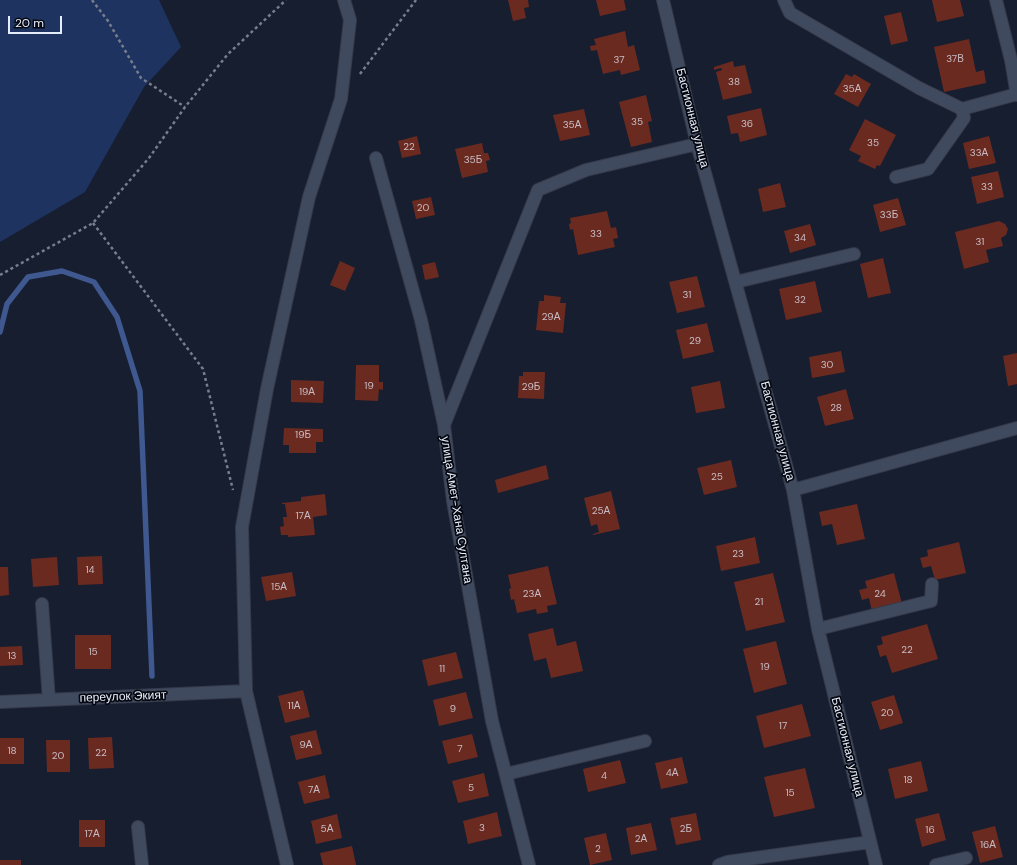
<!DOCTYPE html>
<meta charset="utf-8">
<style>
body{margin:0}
#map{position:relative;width:1017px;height:865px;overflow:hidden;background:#161e30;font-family:"DM Sans",sans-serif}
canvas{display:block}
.scale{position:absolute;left:8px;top:16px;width:54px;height:18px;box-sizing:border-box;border:2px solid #e6edfa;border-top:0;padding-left:5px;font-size:12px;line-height:14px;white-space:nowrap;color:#e6edfa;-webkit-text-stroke:3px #050810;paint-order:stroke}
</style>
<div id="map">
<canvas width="1017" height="865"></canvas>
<div class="scale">20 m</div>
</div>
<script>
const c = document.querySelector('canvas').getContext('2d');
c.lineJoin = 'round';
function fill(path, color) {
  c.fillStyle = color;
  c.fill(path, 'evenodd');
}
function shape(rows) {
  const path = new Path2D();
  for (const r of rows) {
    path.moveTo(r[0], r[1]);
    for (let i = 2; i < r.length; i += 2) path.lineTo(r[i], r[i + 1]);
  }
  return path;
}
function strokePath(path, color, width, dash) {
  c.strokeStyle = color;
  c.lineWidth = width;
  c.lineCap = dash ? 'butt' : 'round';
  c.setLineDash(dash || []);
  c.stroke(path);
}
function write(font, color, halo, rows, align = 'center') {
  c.font = font + ' "DM Sans",sans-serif';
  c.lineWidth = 3.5;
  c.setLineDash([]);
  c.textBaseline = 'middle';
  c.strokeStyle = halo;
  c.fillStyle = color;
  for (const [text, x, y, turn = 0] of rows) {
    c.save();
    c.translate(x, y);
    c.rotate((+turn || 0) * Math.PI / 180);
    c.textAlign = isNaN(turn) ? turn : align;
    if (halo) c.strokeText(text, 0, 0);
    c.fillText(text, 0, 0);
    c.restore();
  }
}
fill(shape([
 [0,0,159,0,181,47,144,87,85,192,0,242]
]), '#1f3361');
strokePath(shape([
 [0,332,7,304,28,277,62,271,94,282,117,317,140,391,152,676]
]), '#3f588f', 5.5);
fill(shape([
 [508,0,528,0,529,7,524,8,526,18,513,21],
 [596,0,624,0,626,10,600,16],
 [932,0,960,0,964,16,937,22],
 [901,12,908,41,891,45,884,16],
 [625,31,628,47,634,45,640,70,621,75,620,70,603,74,597,50,591,51,590,46,596,45,594,39],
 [969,39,976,72,984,70,986,83,944,92,934,47],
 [733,61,734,67,745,65,752,93,723,100,716,72,722,70,721,68,714,70,714,67],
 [846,74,852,77,854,74,871,84,858,107,834,94],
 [646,95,652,121,648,122,652,142,631,147,619,102],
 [761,108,767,135,740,142,738,133,731,134,727,116],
 [584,109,590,135,560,141,553,115],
 [865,119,896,135,880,166,877,165,875,169,858,161,861,156,849,150],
 [417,136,421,154,402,158,398,141],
 [989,136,996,163,969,169,963,143],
 [482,143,484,153,488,153,490,160,486,161,488,172,462,178,455,149],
 [998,171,1004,197,977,204,971,177],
 [780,183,786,207,763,212,758,189],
 [431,197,435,215,416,219,412,201],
 [898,198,906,225,880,232,873,205],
 [607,211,611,228,616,227,618,238,613,239,615,247,578,255,573,229,570,230,569,224,571,223,570,218],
 [999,221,1005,224,1008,229,1006,235,1001,238,1003,246,986,250,989,262,964,269,955,232],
 [810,224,816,245,790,253,784,231],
 [883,258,891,293,868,298,860,264],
 [340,261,355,268,345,291,330,285],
 [435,262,439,277,425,280,422,265],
 [697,276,705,307,677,313,669,282],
 [815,281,822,312,786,320,779,289],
 [544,295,561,297,560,303,566,303,563,333,536,330,539,301,544,301],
 [707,323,714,352,683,359,676,330],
 [841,351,845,372,812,378,809,357],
 [1017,353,1017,384,1008,386,1003,356],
 [356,365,379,365,379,382,383,382,383,390,379,389,378,401,355,400],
 [523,372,545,372,544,399,518,398,519,376,523,376],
 [291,380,324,381,323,403,291,402],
 [720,381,725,408,696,413,691,387],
 [846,389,854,419,825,426,817,397],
 [284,428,323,429,323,442,316,442,316,453,289,453,289,445,283,445],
 [731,460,737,487,704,495,697,468],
 [546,465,549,479,498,493,495,480],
 [611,491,620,529,593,535,593,534,599,532,597,524,591,526,584,498],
 [325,494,327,515,313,517,315,535,288,537,288,535,281,535,280,527,284,526,283,517,287,517,285,504,282,504,282,503,301,501,301,497],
 [857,504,865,539,837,545,832,524,822,526,819,512],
 [755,537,760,563,721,571,716,546],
 [959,542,966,573,935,580,931,566,923,568,920,558,928,556,927,550],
 [102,556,103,584,78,585,77,557],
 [57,557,59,585,33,587,31,559],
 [548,566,557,604,547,606,548,612,537,614,536,609,517,613,514,599,511,600,509,589,511,588,508,575],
 [0,567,8,567,9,595,0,596],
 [292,572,296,596,266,601,261,577],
 [773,573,785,622,746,631,734,582],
 [894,573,902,604,872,612,869,598,862,600,859,590,867,588,865,581],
 [927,624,938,659,892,673,886,655,880,657,877,646,883,644,881,637],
 [553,628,557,646,576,641,583,671,551,678,546,658,534,661,528,634],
 [75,635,111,635,111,669,75,669],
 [776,641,787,684,754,693,743,649],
 [22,646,23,665,0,666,0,647],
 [456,652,463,678,428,686,422,660],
 [303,690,310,717,285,723,278,696],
 [466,692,473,718,439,726,433,700],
 [894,695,903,723,880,730,871,702],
 [802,704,811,736,764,748,756,716],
 [316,730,322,754,296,760,290,736],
 [472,734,478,757,448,764,442,741],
 [112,737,114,768,89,769,88,738],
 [0,738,24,738,24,764,0,764],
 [46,740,70,740,70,772,47,772],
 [682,757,688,783,661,789,655,763],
 [620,760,626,783,588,792,583,769],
 [921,761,928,791,895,799,888,769],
 [805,768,815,808,774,817,764,777],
 [484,773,489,796,458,803,452,781],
 [325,775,330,798,304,804,298,782],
 [497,812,502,836,468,844,463,821],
 [696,813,701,840,676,845,670,818],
 [939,813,946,840,922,847,915,819],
 [337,814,342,838,316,844,311,821],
 [79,820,105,820,105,847,79,847],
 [651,823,657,850,631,855,626,828],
 [995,826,1003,857,980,863,972,832],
 [606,833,612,860,590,865,584,838],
 [352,846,356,865,323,865,320,853],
 [0,860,21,860,21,865,0,865]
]), '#6b2a20');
const minor = shape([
 [663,0,697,144,793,490,818,629,876,865],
 [784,0,790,13,919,88,962,109,1017,94],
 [996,0,1011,60,1017,95],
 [376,158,421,320,444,425,453,501,492,721,529,865],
 [896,177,928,169,964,118,962,109],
 [736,282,854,254],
 [444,425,538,190,586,170,697,144],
 [793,490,1017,428],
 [42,604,49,700],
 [818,629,931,601,932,584],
 [0,702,246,691],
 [506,774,645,741],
 [138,827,142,865],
 [287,865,246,691,242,527,267,389,309,197,341,99,350,20,344,0],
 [719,865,727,862,870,842],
 [936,865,966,858]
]);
strokePath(minor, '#353a4a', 14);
strokePath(shape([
 [92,0,108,21,141,78,185,107],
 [360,74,416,0],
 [93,223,203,369,233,490],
 [0,275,93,223,149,158,185,107,228,54,286,0]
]), '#777e8e', 2.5, [3, 3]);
strokePath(minor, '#404a5f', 12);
write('10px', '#c7bcc4', null, [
 ["37В",955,59],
 ["37",619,60],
 ["38",734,82],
 ["35А",852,89],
 ["35",637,122],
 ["36",747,124],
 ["35А",572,125],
 ["35",873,143],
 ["22",409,147],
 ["33А",979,153],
 ["35Б",473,160],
 ["33",987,187],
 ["20",423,208],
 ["33Б",889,215],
 ["33",596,234],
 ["34",800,238],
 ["31",980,242],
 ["31",687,295],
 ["32",800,300],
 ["29А",551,317],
 ["29",695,341],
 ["30",827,365],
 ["19",369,386],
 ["29Б",531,387],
 ["19А",307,392],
 ["28",836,408],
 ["19Б",303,435],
 ["25",717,477],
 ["25А",601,511],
 ["17А",303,516],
 ["23",738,554],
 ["14",90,570],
 ["15А",279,587],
 ["23А",532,594],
 ["24",880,594],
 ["21",759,602],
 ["22",907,650],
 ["15",93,652],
 ["13",12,656],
 ["19",765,667],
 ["11",442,669],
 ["11А",294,706],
 ["9",453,709],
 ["20",887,713],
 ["17",783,726],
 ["9А",306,745],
 ["7",460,749],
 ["18",12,751],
 ["22",101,753],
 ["20",58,756],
 ["4А",672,773],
 ["4",604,776],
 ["18",908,780],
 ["5",471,788],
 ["7А",314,790],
 ["15",790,793],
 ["3",482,828],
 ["5А",327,829],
 ["2Б",686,829],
 ["16",930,830],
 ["17А",92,834],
 ["2А",641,839],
 ["16А",988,845],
 ["2",598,849]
]);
write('12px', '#e6edfa', '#050810', [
 ["Бастионная улица",692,118,76],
 ["Бастионная улица",777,431,75],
 ["улица Амет-Хана Султана",456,510,81],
 ["переулок Экият",123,697,-2],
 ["Бастионная улица",847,747,76]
]);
</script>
